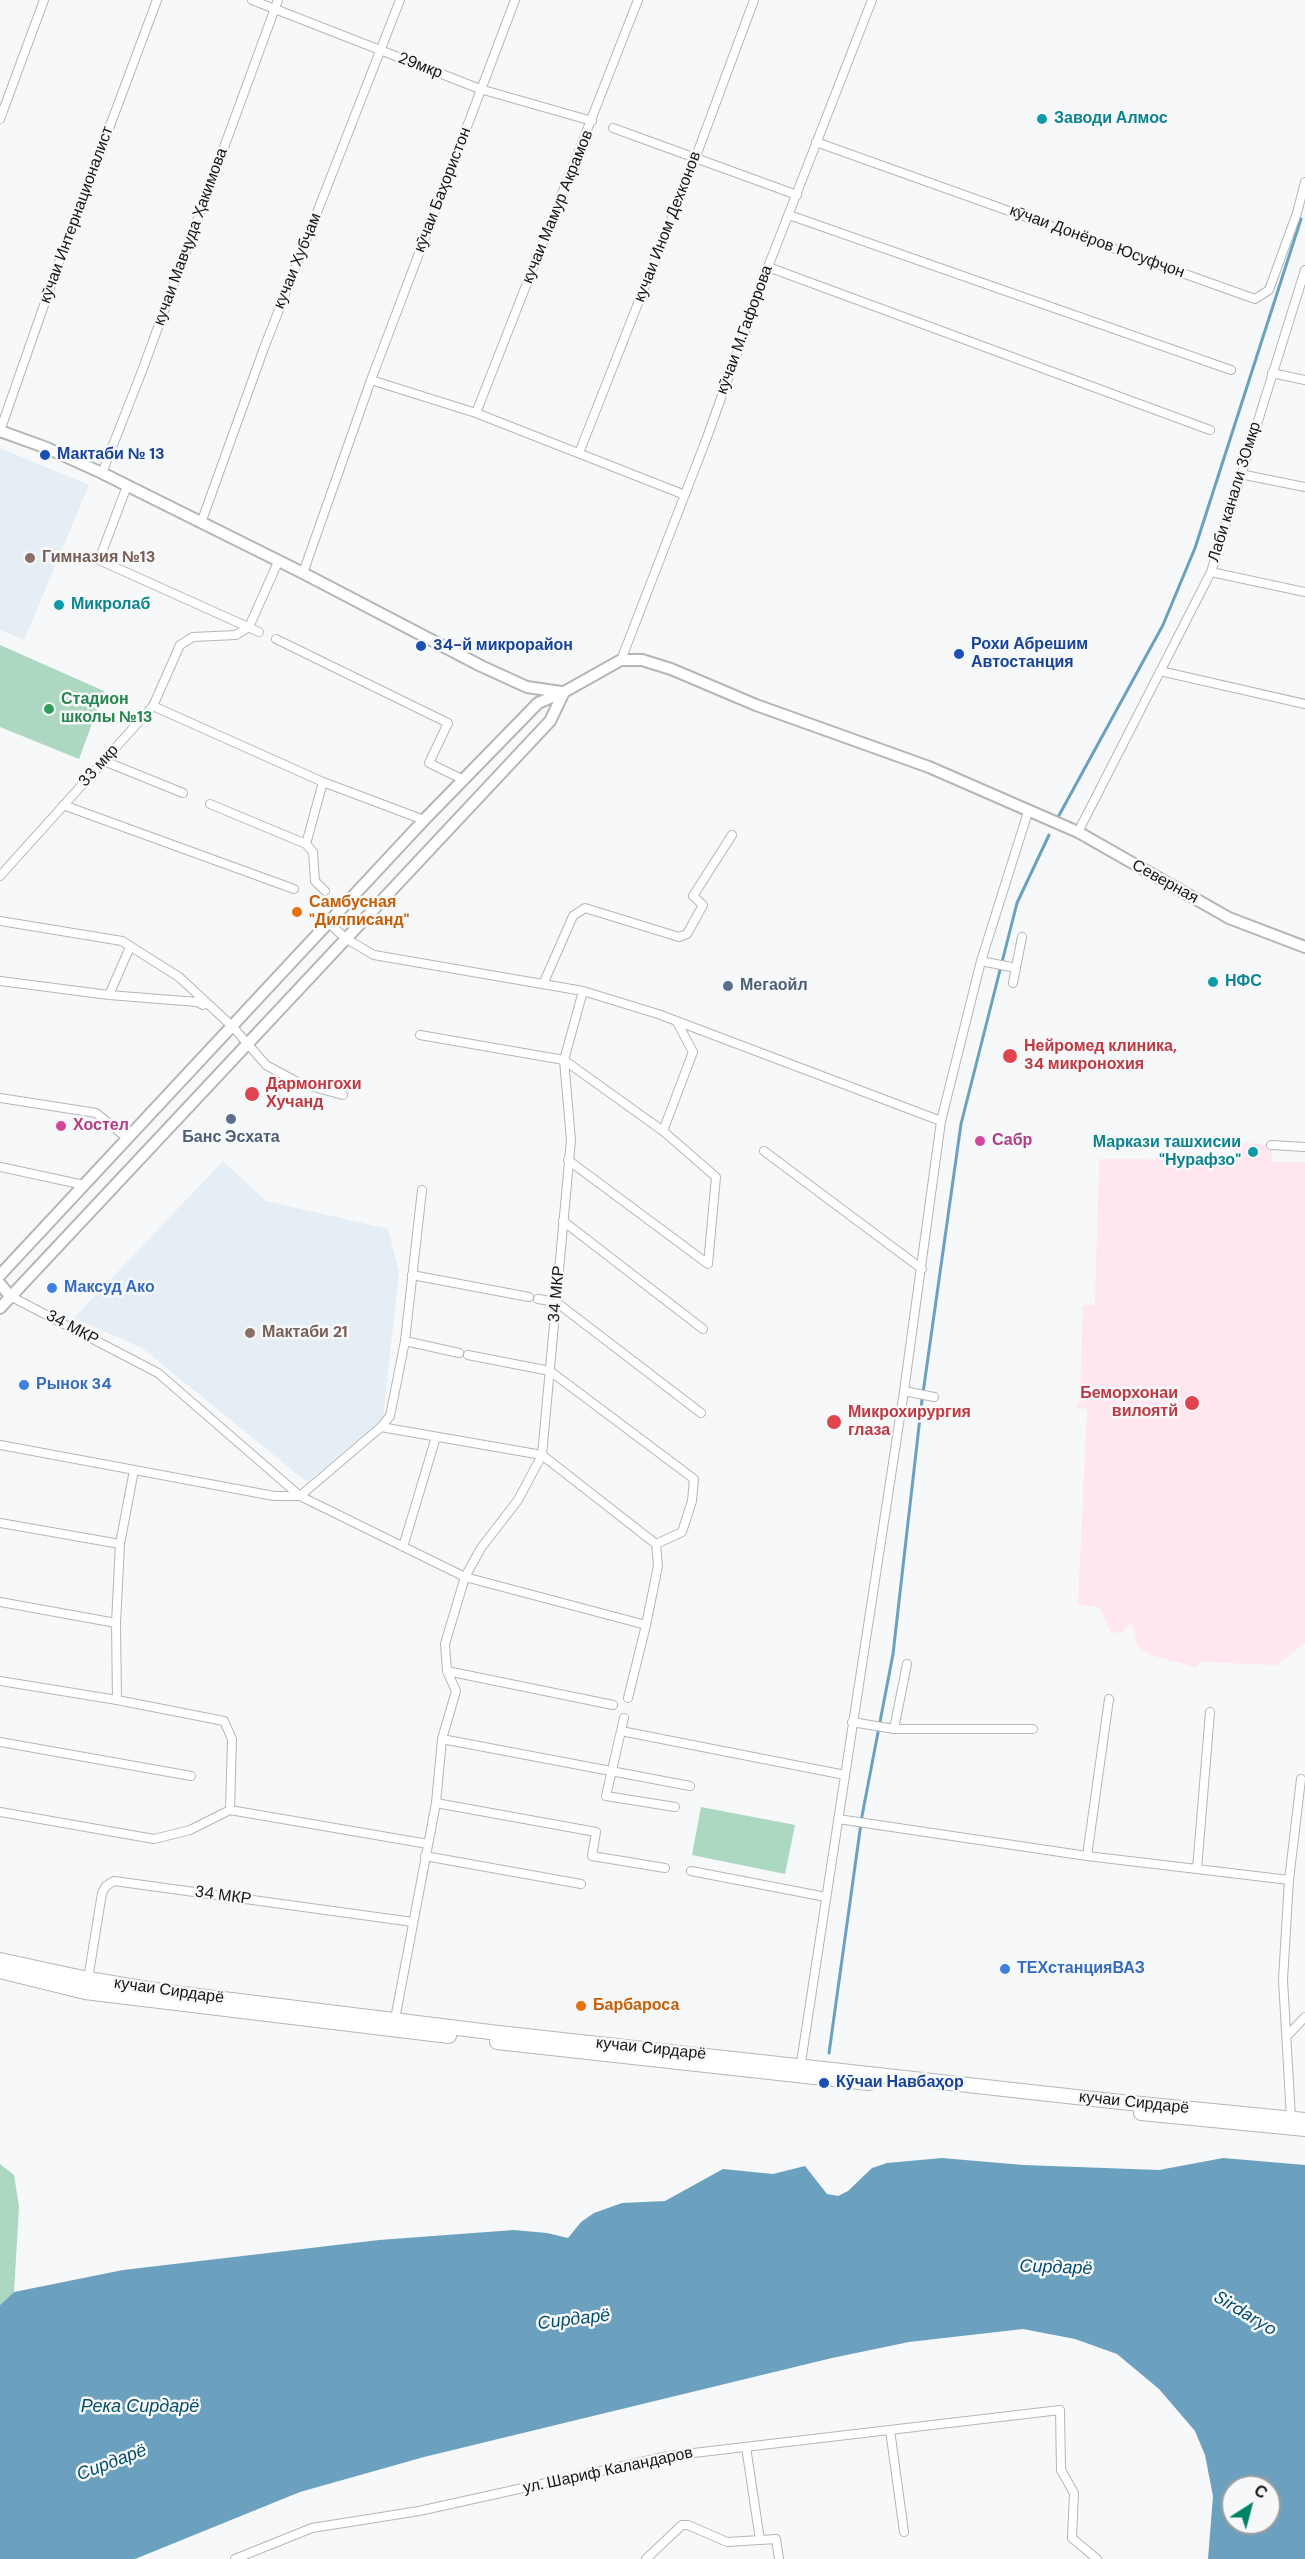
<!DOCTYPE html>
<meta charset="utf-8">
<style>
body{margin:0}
#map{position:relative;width:1305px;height:2559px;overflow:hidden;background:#f6f8f9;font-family:"DM Sans",sans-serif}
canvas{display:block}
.north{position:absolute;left:1221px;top:2475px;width:60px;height:60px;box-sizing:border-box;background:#f6f8f9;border:2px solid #9c9e9f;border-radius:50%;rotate:36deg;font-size:16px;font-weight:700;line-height:24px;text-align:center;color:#161717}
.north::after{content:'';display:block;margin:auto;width:21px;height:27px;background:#018466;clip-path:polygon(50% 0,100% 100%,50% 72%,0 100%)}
</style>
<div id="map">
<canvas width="1305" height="2559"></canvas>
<div class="north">С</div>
</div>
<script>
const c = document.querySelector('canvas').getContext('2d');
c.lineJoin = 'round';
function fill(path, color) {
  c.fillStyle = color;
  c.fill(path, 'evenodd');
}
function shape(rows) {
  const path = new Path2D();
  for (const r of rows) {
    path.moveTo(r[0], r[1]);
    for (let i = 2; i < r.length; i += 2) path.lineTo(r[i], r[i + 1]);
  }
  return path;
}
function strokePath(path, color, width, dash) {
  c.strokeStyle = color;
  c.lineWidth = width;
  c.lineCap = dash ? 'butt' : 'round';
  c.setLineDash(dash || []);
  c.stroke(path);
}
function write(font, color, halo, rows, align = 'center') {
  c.font = font + ' "DM Sans",sans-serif';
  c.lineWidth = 5;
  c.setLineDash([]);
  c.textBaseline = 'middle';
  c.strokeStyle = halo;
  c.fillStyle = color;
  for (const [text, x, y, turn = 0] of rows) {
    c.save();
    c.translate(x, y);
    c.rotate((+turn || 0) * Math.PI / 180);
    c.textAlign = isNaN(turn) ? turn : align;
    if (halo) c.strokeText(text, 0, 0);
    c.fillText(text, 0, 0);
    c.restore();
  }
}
fill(shape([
 [0,448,89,485,24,640,0,630],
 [223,1161,266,1201,388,1229,399,1272,383,1419,307,1482,142,1348,74,1318]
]), '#e6eef5');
fill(shape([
 [1233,1142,1271,1145,1272,1162,1305,1162,1305,1643,1277,1665,1201,1662,1196,1667,1150,1655,1137,1646,1134,1628,1130,1624,1121,1633,1111,1632,1099,1607,1078,1605,1087,1409,1077,1408,1080,1397,1083,1305,1095,1305,1099,1159,1234,1160]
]), '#ffe6f1');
fill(shape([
 [0,645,104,691,79,759,0,727],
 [701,1807,795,1825,785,1874,692,1855],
 [0,2164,14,2175,19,2207,14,2292,0,2305]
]), '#acd7c1');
fill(shape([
 [942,2158,1023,2165,1159,2170,1223,2158,1305,2165,1305,2559,1208,2559,1213,2496,1205,2455,1195,2431,1159,2389,1117,2354,1075,2339,1023,2329,909,2342,832,2358,424,2457,300,2492,135,2559,0,2559,0,2305,14,2292,123,2270,379,2240,514,2230,547,2233,568,2238,581,2222,594,2213,622,2203,665,2201,723,2169,773,2174,805,2166,827,2194,838,2196,848,2191,872,2168,887,2163],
 [1233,2487,1269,2487,1269,2523,1233,2523]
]), '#6ba1bf');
strokePath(shape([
 [1057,819,1163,625,1195,548,1301,219],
 [829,2053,862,1816,893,1654,922,1400,961,1124,1017,903,1049,835]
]), '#6ba1bf', 3);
const street = shape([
 [252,0,480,89,592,121],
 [0,119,44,0],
 [613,128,797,195],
 [816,142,1255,299,1269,290,1297,213,1305,182],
 [789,215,1231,370],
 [768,267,1210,430],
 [1272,373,1305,380],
 [371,380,476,413,685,495],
 [476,413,638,0],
 [0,431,58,265,157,0],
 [579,453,695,159,754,0],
 [102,473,142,371,278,0],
 [1240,474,1305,487],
 [127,486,99,560,259,632],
 [201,523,264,348,400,0],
 [1211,572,1305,592],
 [303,573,371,380,515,0],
 [276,639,448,723,429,763,464,780],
 [621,660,706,440,768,267,872,0],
 [1160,671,1305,704],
 [153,706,323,782,424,820],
 [104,761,183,793],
 [210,804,306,844,313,852,315,881,325,891],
 [63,805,294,889],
 [1078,832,1211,572,1305,270],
 [306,844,323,782],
 [0,876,153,706,180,645,193,637,236,635,249,627,278,562],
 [0,921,122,941,179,977,233,1027,266,1065,299,1083,343,1095],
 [328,922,345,938,374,955,583,991,658,1014,941,1121],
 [981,961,1016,968],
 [0,981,109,995,197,1002,203,1005],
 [544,982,573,916,585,908,679,937,687,934,703,905,693,896,732,835],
 [1013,983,1022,937],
 [583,991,564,1060,571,1140,542,1455,518,1500,481,1548,465,1577,646,1625,628,1698],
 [109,995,130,947],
 [677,1022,693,1052,663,1131,716,1177,708,1264],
 [420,1035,564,1060,663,1131],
 [0,1098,96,1113,127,1138],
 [1271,1145,1305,1147],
 [764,1151,922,1269],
 [568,1160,708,1264],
 [0,1167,84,1185],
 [563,1221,703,1329],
 [412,1275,529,1297],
 [10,1296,158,1373,300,1496,465,1577,445,1644,447,1671,456,1691,442,1739,436,1803,395,2019],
 [538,1299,556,1302,701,1413],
 [405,1341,459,1353],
 [468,1355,550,1371,694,1479,692,1501,682,1532,656,1544,658,1566,646,1625],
 [904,1391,934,1397],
 [381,1427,542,1455,656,1544],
 [0,1445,274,1496,300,1496,381,1427,390,1416,405,1341,422,1190],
 [134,1470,120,1544,116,1623,117,1700,224,1721,232,1739,230,1810,428,1844],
 [0,1523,120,1544],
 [403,1547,436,1437],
 [0,1602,116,1623],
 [447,1671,613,1705],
 [0,1681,117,1700],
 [624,1718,606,1796,675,1807],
 [852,1722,894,1729,1033,1729],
 [894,1729,907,1664],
 [621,1731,845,1775],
 [442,1739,690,1786],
 [0,1742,191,1776],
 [436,1803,596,1832,592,1856,665,1868],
 [0,1812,154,1839,190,1830,230,1810],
 [838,1819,1087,1856,1109,1699],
 [425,1856,581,1884],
 [1087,1856,1197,1869,1210,1712],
 [1197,1869,1289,1880],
 [691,1871,826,1897],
 [88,1979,102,1893,106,1886,114,1881,413,1922],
 [1288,2035,1305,2017],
 [800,2069,904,1391,941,1121,981,961,1028,812],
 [1291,2118,1283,1980,1289,1880,1301,1779],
 [890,2430,904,2532],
 [760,2540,776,2539,779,2559],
 [235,2559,312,2528,419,2511,668,2456,1060,2410,1061,2470,1074,2493,1072,2538,1097,2559],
 [646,2559,682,2525,688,2525,727,2542,760,2540,746,2447]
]);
const secondary = shape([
 [0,431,47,448,102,473,303,573,481,666,527,687,561,692],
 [0,1275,424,820,538,703,564,692,621,660,642,660,671,669,756,705,929,767,1078,832,1229,918,1305,947],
 [0,1284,10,1296],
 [0,1308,550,721,564,692]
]);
const highway = shape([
 [0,1960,88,1979,167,1992,490,2032,1121,2102,1305,2120],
 [0,1971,85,1992,449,2036],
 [497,2042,869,2083],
 [1141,2113,1305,2129]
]);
strokePath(street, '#b5b6b8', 10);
strokePath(secondary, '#b5b6b8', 14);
strokePath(highway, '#b5b6b8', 16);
strokePath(street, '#fff', 8);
strokePath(secondary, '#fff', 10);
strokePath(highway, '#fff', 14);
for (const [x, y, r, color] of [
 [1042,119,6,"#0f9aa8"],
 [45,455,6,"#1a4fb4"],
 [30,558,6,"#8d6e63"],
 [59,605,6,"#0f9aa8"],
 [421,646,6,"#1a4fb4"],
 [959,654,6,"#1a4fb4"],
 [49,709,6,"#2e9e5b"],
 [297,912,6,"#e8710a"],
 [1213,982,6,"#0f9aa8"],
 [728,986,6,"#5c6f8a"],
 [1010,1056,8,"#e0444e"],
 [252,1094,8,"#e0444e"],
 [231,1119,6,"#5c6f8a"],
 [61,1126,6,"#d1479c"],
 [980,1141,6,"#d1479c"],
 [1253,1152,6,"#0f9aa8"],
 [52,1288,6,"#3f7fe0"],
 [250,1333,6,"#8d6e63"],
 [24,1385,6,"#3f7fe0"],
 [1192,1403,8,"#e0444e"],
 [834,1422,8,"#e0444e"],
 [1005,1969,6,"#3f7fe0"],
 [581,2006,6,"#e8710a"],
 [824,2083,6,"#1a4fb4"]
]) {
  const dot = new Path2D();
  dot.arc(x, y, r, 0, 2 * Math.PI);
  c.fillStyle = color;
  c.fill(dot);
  strokePath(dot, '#f6f8f9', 2);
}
write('16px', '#161717', '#f6f8f9', [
 ["29мкр",420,66,21],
 ["кӯчаи Баҳористон",443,190,-69],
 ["кучаи Мамур Акрамов",558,207,-68],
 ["кӯчаи Интернационалист",77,215,-70],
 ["кучаи Ином Дехконов",668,227,-69],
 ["кучаи Мавҷуда Ҳакимова",191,237,-70],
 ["кӯчаи Донёров Юсуфҷон",1097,242,20],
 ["кучаи Хубҷам",298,261,-68],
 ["кӯчаи М.Гафорова",745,330,-70],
 ["Лаби канали 30мкр",1235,492,-73],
 ["33 мкр",99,766,-48],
 ["Северная",1165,882,29],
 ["34 МКР",557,1294,-85],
 ["34 МКР",72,1328,28],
 ["34 МКР",223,1896,8],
 ["кучаи Сирдарё",169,1991,8],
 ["кучаи Сирдарё",651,2049,6],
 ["кучаи Сирдарё",1134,2103,6],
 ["ул. Шариф Каландаров",608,2471,-12]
]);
write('bold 16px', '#0d838f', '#f6f8f9', [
 ["Заводи Алмос",1054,119],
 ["Микролаб",71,605],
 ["НФС",1225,982],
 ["Маркази ташхисии",1241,1143,"right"],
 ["\"Нурафзо\"",1241,1161,"right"]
], 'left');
write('bold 16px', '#164399', '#f6f8f9', [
 ["Мактаби № 13",57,455],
 ["Рохи Абрешим",971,645],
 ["Автостанция",971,663],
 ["34-й микрорайон",433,646],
 ["Кӯчаи Навбаҳор",836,2083]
], 'left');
write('bold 16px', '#785e54', '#f6f8f9', [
 ["Гимназия №13",42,558],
 ["Мактаби 21",262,1333]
], 'left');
write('bold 16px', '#27864d', '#f6f8f9', [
 ["Стадион",61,700],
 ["школы №13",61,718]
], 'left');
write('bold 16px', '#c56008', '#f6f8f9', [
 ["Самбусная",309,903],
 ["\"Дилписанд\"",309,921],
 ["Барбароса",593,2006]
], 'left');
write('bold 16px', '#4e5e75', '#f6f8f9', [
 ["Мегаойл",740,986],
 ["Банс Эсхата",231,1138,"center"]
], 'left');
write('bold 16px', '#be3a42', '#f6f8f9', [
 ["Нейромед клиника,",1024,1047],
 ["34 микронохия",1024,1065],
 ["Дармонгохи",266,1085],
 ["Хучанд",266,1103],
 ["Беморхонаи",1178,1394,"right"],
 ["вилоятй",1178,1412,"right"],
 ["Микрохирургия",848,1413],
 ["глаза",848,1431]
], 'left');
write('bold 16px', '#b23c85', '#f6f8f9', [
 ["Хостел",73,1126],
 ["Сабр",992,1141]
], 'left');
write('bold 16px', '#366cbe', '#f6f8f9', [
 ["Максуд Ако",64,1288],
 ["Рынок 34",36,1385],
 ["ТЕХстанцияВАЗ",1017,1969]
], 'left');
write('italic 18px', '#044e6d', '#f6f8f9', [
 ["Сирдарё",1056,2268,2],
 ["Sirdaryo",1245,2314,31],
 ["Сирдарё",574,2320,-7],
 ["Река Сирдарё",140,2407],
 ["Сирдарё",112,2463,-21]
]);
</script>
